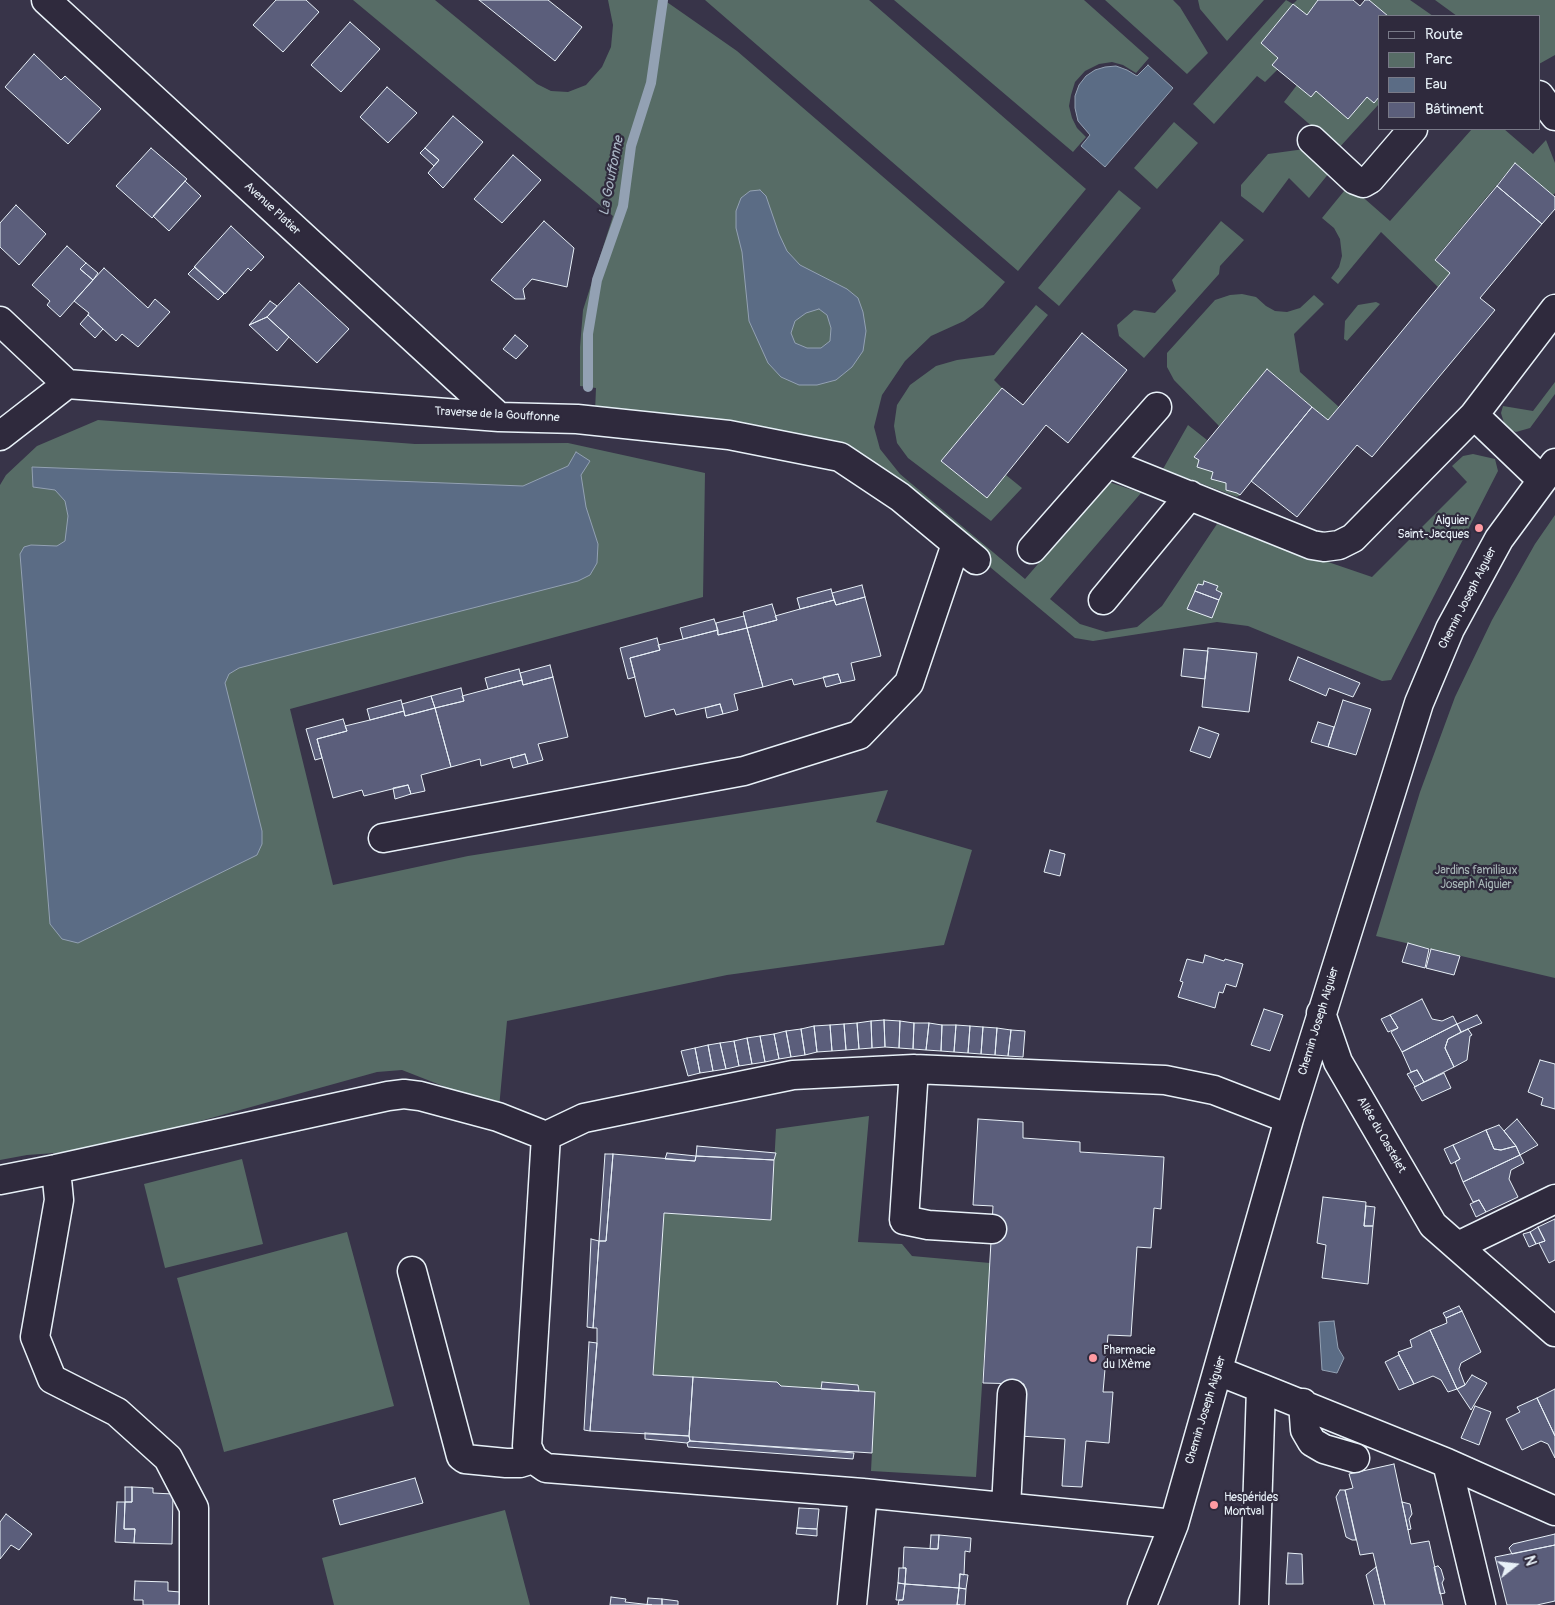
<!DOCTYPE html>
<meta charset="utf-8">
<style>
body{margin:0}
#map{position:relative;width:1555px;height:1605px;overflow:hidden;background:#383449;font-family:Pangolin,sans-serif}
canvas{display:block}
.legend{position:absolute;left:1378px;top:15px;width:162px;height:115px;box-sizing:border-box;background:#2f2a3d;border:1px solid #797a88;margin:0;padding:6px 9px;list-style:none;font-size:15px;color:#e8f1f8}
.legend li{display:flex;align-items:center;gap:10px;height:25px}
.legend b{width:25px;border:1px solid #797a88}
.north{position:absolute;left:1490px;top:1540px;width:50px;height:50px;-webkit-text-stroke:4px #2f2a3d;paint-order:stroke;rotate:74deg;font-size:14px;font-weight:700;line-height:20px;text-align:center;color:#e8f1f8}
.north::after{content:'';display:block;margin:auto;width:18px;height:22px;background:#e8f1f8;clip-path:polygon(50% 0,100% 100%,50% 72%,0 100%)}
</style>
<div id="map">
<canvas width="1555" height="1605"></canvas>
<ul class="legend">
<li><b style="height:6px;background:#2f2a3d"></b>Route</li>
<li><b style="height:14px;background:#576c66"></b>Parc</li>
<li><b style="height:14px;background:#5b6c85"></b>Eau</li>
<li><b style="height:14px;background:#5b5e7b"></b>Bâtiment</li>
</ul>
<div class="north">N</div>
</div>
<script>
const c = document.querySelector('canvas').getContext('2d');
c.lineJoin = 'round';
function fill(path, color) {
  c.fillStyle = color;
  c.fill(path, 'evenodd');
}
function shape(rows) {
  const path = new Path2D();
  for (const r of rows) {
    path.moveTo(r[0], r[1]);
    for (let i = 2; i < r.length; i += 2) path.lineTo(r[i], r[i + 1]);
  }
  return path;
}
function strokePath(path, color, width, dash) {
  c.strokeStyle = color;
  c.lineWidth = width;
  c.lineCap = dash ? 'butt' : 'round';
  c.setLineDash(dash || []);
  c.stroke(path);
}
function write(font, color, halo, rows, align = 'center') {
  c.font = font + ' Pangolin,sans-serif';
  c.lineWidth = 4.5;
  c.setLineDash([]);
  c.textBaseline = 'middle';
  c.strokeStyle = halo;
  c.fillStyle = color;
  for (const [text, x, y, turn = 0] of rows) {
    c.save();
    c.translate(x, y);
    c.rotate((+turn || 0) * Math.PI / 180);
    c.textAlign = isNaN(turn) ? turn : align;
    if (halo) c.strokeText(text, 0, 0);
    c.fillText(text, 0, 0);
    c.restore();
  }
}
fill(shape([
 [353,0,435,0,537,84,551,91,568,92,586,85,602,67,611,47,613,25,608,0,664,0,737,51,1005,282,983,307,964,321,931,336,905,361,882,395,874,427,880,449,900,474,1025,579,1109,482,1141,493,1050,599,1080,624,1106,632,1137,627,1162,606,1217,524,1372,577,1467,482,1452,466,1463,456,1473,454,1495,459,1498,471,1391,680,1382,681,1248,626,1217,622,1093,641,1075,638,893,486,844,454,595,412,596,388,580,386,580,347,583,310,613,216],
 [705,0,869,0,1086,189,1018,271],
 [894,0,1084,0,1149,58,1136,73,1123,65,1112,62,1099,64,1085,71,1075,82,1071,95,1069,106,1072,118,1077,128,1086,137,1073,152],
 [1105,0,1173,0,1180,7,1208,53,1187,74],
 [1198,0,1264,0,1227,41,1200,9],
 [1286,0,1293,4,1297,0,1318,0,1307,15,1293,4,1261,43,1278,58,1278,69,1265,82,1257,76,1214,124,1193,104],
 [1369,0,1410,0,1433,16,1388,16],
 [1435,0,1555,0,1555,55,1539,64,1539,16,1457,16],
 [1297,85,1311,97,1316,91,1348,119,1367,97,1379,97,1379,104,1338,149,1284,102],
 [1174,122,1198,143,1157,189,1134,168],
 [1472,129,1504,129,1533,154,1546,140,1555,163,1555,193,1553,195,1515,163,1435,259,1450,273,1438,287,1381,232,1338,284,1331,278,1339,267,1342,256,1340,239,1334,228,1322,218,1349,185,1390,221],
 [1312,148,1333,168,1309,198,1289,178,1263,213,1241,196,1241,185,1268,154],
 [1119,190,1141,208,1059,306,1038,288],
 [1221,221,1244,240,1220,266,1219,274,1144,358,1119,336,1117,325,1134,310,1155,313,1176,291,1172,280],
 [1242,294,1256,297,1266,306,1275,311,1287,312,1300,308,1314,295,1324,304,1294,334,1300,372,1339,407,1328,420,1267,369,1219,426,1174,380,1167,367,1167,353,1215,300,1230,295],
 [1376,302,1380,304,1347,341,1344,339,1345,321,1358,305],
 [1036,305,1048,315,994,380,1002,388,941,461,987,498,1006,475,1022,488,991,521,908,458,897,443,894,426,897,405,910,385,936,366,957,360,994,355],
 [1555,382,1555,394,1530,428,1516,432,1510,430,1504,423,1501,413,1503,406,1533,411],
 [98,420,415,444,568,443,705,473,703,597,290,709,333,885,468,856,888,790,876,822,972,850,944,945,727,975,507,1021,499,1108,402,1070,377,1072,96,1150,27,1155,0,1160,0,485,6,475,37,446],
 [1188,425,1207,440,1194,457,1199,460,1197,467,1213,472,1211,479,1226,483,1226,490,1237,493,1240,495,1237,497,1163,469],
 [1555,515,1555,978,1376,936,1420,792,1455,697,1492,620,1535,544],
 [869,1116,858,1242,902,1244,912,1256,990,1263,976,1477,871,1471,875,1392,859,1391,858,1385,822,1382,821,1389,781,1386,777,1382,653,1375,664,1213,771,1220,776,1129],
 [242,1159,263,1244,165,1268,144,1184],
 [347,1232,394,1406,224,1452,177,1278],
 [505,1510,530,1605,334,1605,322,1558]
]), '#576c66');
const water = shape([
 [1148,65,1173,88,1105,167,1081,146,1090,135,1078,121,1075,108,1075,96,1079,85,1086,76,1095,70,1105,67,1116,66,1127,70,1137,76,1148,65],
 [760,190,766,196,779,234,787,251,800,265,847,289,858,298,863,312,866,331,863,351,852,367,836,380,817,385,799,385,781,377,768,363,749,321,742,252,736,228,736,211,741,198,750,191,760,190],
 [819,309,827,315,831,328,830,341,821,348,807,348,795,343,791,333,795,321,806,313,819,309],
 [576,452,590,461,581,475,586,507,598,544,597,563,590,575,578,581,239,668,229,674,225,683,262,831,262,844,257,855,78,943,62,939,50,924,20,554,24,547,31,545,57,546,65,541,68,516,65,501,55,490,33,487,32,467,523,486,568,466,576,452],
 [1334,1321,1338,1348,1344,1358,1337,1373,1322,1370,1319,1322,1334,1321]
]);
fill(water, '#5b6c85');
strokePath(water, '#93a1b3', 1);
strokePath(shape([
 [588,387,588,334,597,280,623,206,631,146,651,83,663,0]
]), '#93a1b3', 10);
const building = shape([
 [276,0,306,0,319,12,283,52,253,25,276,0],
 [479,0,548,0,582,27,555,61,479,0],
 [1318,0,1353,0,1360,6,1365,0,1369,0,1388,16,1379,16,1379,97,1374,103,1367,97,1348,119,1316,91,1311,97,1272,65,1278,58,1261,43,1293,4,1307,15,1318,0],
 [350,22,380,49,341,92,311,65,350,22],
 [34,54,61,80,65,76,101,109,68,144,5,87,34,54],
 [387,87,417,113,388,143,360,117,387,87],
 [453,116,483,142,443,188,428,173,439,160,425,148,453,116],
 [151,148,187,179,152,218,116,186,151,148],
 [425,148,439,160,434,166,420,153,425,148],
 [513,155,541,180,502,223,474,199,513,155],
 [1515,163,1555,197,1555,209,1542,224,1497,186,1515,163],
 [185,181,201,196,169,231,153,216,185,181],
 [1497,186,1542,224,1480,298,1495,310,1372,457,1357,445,1297,517,1251,481,1312,407,1328,420,1339,407,1450,273,1435,260,1497,186],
 [16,205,46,234,19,265,0,247,0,223,16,205],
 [544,221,574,248,567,287,532,279,523,289,525,299,515,299,491,280,544,221],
 [231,226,264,257,251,271,248,268,225,294,194,267,231,226],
 [67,246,86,263,80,269,93,280,60,317,47,305,50,301,32,285,67,246],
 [86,263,98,273,93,280,80,269,86,263],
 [195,267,224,294,218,300,188,274,195,267],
 [104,268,148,308,155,299,170,312,138,347,122,334,116,341,88,315,89,313,74,301,104,268],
 [299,283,349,329,317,363,267,317,299,283],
 [270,301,277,306,267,317,249,325,270,301],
 [88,315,103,329,95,338,80,324,88,315],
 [267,317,289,337,277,351,249,325,267,317],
 [1082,333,1127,370,1068,443,1046,425,987,498,941,461,1002,388,1023,405,1082,333],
 [515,335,528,346,516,359,503,349,515,335],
 [1267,369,1312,407,1240,495,1237,493,1226,490,1226,483,1211,479,1213,472,1197,467,1199,460,1194,457,1267,369],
 [1204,581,1218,586,1216,590,1222,593,1219,600,1195,591,1198,584,1203,585,1204,581],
 [862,585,865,597,836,605,832,593,862,585],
 [831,589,834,600,800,609,797,598,831,589],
 [1195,591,1219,600,1212,618,1187,609,1195,591],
 [865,597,881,656,851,663,855,680,841,683,838,674,794,685,792,679,763,687,747,628,777,620,775,616,800,609,834,600,836,605,865,597],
 [772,604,777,620,747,628,743,612,772,604],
 [744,616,747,628,718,635,716,623,744,616],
 [714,619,718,630,683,639,680,628,714,619],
 [747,628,763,687,734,694,738,710,723,714,720,704,676,715,674,709,645,717,630,658,660,650,658,645,683,639,718,630,718,635,747,628],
 [657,638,660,650,630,658,635,677,628,679,620,648,657,638],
 [1208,648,1257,653,1249,712,1202,707,1208,648],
 [1184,649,1208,651,1205,679,1181,676,1184,649],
 [1298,657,1360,683,1353,697,1329,688,1326,696,1289,680,1298,657],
 [550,665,553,677,523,685,520,673,550,665],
 [519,669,522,680,488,689,485,678,519,669],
 [838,674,841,683,826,687,823,677,838,674],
 [553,677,568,737,538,744,543,760,528,764,525,754,481,766,480,759,451,767,435,708,464,701,462,696,522,680,523,685,553,677],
 [461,688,464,701,435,708,431,696,461,688],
 [431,696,435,708,405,716,402,704,431,696],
 [401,700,404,711,370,720,367,709,401,700],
 [1343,700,1371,709,1356,755,1328,747,1343,700],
 [720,704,723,714,707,718,705,708,720,704],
 [435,708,451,767,421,775,425,791,411,794,408,785,364,796,362,790,333,798,317,739,347,731,345,726,370,720,404,711,405,716,435,708],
 [343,719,347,731,317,739,322,758,315,760,306,729,343,719],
 [1318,722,1334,727,1328,747,1311,742,1318,722],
 [1199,727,1219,734,1210,758,1190,751,1199,727],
 [525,754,528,764,513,768,510,758,525,754],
 [408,785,411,794,395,799,393,788,408,785],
 [1050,850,1065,854,1060,876,1044,872,1050,850],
 [1408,943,1429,949,1425,968,1402,962,1408,943],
 [1431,949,1460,956,1454,975,1426,968,1431,949],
 [1205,955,1224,961,1225,959,1243,964,1236,987,1226,984,1223,993,1219,992,1215,1008,1178,997,1183,982,1180,981,1187,959,1203,963,1205,955],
 [1422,999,1432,1019,1442,1021,1453,1016,1457,1024,1402,1052,1391,1032,1398,1028,1390,1015,1422,999],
 [1264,1009,1283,1015,1270,1051,1251,1045,1264,1009],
 [1390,1015,1398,1028,1388,1032,1381,1019,1390,1015],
 [1477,1015,1482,1023,1461,1032,1457,1024,1477,1015],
 [884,1020,900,1021,899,1048,885,1047,884,1020],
 [884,1020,885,1047,872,1048,871,1021,884,1020],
 [871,1021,872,1048,859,1049,857,1023,871,1021],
 [900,1021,914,1023,913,1049,899,1048,900,1021],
 [857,1023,859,1049,846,1050,844,1024,857,1023],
 [914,1023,929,1023,926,1050,913,1049,914,1023],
 [929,1023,942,1025,941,1051,926,1050,929,1023],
 [844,1024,846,1050,832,1051,830,1025,844,1024],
 [1457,1024,1461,1032,1448,1039,1445,1048,1454,1067,1424,1082,1417,1070,1411,1072,1402,1052,1457,1024],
 [830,1025,832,1051,817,1052,814,1026,830,1025],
 [942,1025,956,1025,954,1052,941,1051,942,1025],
 [956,1025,970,1026,968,1053,954,1052,956,1025],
 [814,1026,817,1052,805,1055,801,1029,814,1026],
 [970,1026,983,1027,981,1054,968,1053,970,1026],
 [983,1027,997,1028,995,1055,981,1054,983,1027],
 [997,1028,1011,1030,1008,1056,995,1055,997,1028],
 [801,1029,805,1055,791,1057,786,1031,801,1029],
 [1468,1029,1472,1035,1470,1036,1467,1060,1454,1067,1445,1048,1448,1039,1468,1029],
 [1011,1030,1025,1031,1023,1057,1008,1056,1011,1030],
 [786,1031,791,1057,779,1059,774,1034,786,1031],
 [774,1034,779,1059,765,1062,760,1036,774,1034],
 [760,1036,765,1062,752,1064,747,1038,760,1036],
 [747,1038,752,1064,739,1066,734,1041,747,1038],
 [734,1041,739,1066,726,1069,720,1043,734,1041],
 [720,1043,726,1069,713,1071,708,1045,720,1043],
 [708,1045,713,1071,700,1073,695,1048,708,1045],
 [695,1048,700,1073,688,1076,681,1051,695,1048],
 [1540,1060,1555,1064,1555,1109,1541,1105,1543,1098,1528,1092,1540,1060],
 [1417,1070,1424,1082,1415,1087,1407,1074,1417,1070],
 [1444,1073,1451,1088,1422,1101,1414,1087,1444,1073],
 [978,1119,1023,1122,1023,1138,1080,1142,1080,1152,1164,1157,1161,1209,1154,1208,1151,1248,1137,1247,1131,1336,1108,1335,1103,1392,1113,1392,1109,1443,1086,1441,1082,1487,1062,1486,1065,1439,1020,1436,1024,1384,983,1383,993,1206,973,1205,978,1119],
 [1517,1119,1538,1145,1520,1155,1516,1146,1504,1131,1517,1119],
 [1499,1125,1504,1131,1516,1146,1501,1150,1494,1149,1486,1130,1499,1125],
 [1486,1130,1494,1149,1501,1150,1516,1146,1520,1155,1463,1182,1455,1162,1460,1159,1453,1145,1486,1130],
 [1453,1145,1460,1159,1451,1164,1444,1149,1453,1145],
 [697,1146,776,1153,774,1160,696,1156,697,1146],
 [667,1153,696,1156,695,1161,665,1159,667,1153],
 [605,1154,613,1154,606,1241,599,1241,605,1154],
 [613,1154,695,1161,696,1156,774,1160,771,1220,664,1213,653,1375,693,1377,689,1436,590,1431,597,1343,597,1328,593,1328,599,1241,606,1241,613,1154],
 [1520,1155,1524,1163,1511,1170,1509,1179,1518,1197,1486,1212,1479,1200,1473,1202,1463,1182,1520,1155],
 [1323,1197,1366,1202,1364,1226,1373,1226,1368,1284,1322,1278,1326,1245,1317,1243,1323,1197],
 [1479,1200,1486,1212,1476,1217,1470,1204,1479,1200],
 [1366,1206,1375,1207,1373,1226,1364,1226,1366,1206],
 [1555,1219,1555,1260,1549,1263,1539,1243,1545,1241,1538,1227,1555,1219],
 [1538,1227,1545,1241,1536,1244,1530,1232,1538,1227],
 [1530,1232,1536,1244,1529,1247,1523,1234,1530,1232],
 [591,1239,599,1241,593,1328,587,1327,591,1239],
 [1459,1306,1462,1311,1446,1318,1443,1313,1459,1306],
 [1462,1311,1481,1352,1461,1363,1459,1369,1465,1385,1457,1389,1430,1330,1447,1323,1446,1318,1462,1311],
 [1430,1330,1457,1389,1448,1392,1441,1380,1433,1376,1414,1384,1399,1355,1398,1352,1412,1347,1410,1340,1430,1330],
 [589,1342,597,1343,590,1431,584,1430,589,1342],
 [1399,1355,1414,1384,1399,1390,1385,1362,1399,1355],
 [1472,1375,1487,1383,1471,1410,1457,1389,1465,1385,1472,1375],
 [693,1377,777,1382,781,1386,875,1392,872,1453,690,1441,689,1436,693,1377],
 [822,1382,858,1385,859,1391,821,1389,822,1382],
 [1555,1389,1555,1436,1537,1398,1555,1389],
 [1537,1398,1555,1436,1555,1458,1548,1444,1541,1441,1522,1450,1506,1419,1520,1412,1517,1407,1537,1398],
 [1475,1406,1491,1412,1479,1445,1461,1438,1475,1406],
 [645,1433,689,1436,690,1441,687,1443,645,1439,645,1433],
 [690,1441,854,1453,853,1459,688,1447,687,1443,690,1441],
 [1394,1464,1411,1544,1429,1541,1443,1605,1385,1605,1373,1553,1360,1555,1345,1490,1353,1488,1349,1474,1394,1464],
 [415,1478,423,1503,340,1525,333,1500,415,1478],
 [125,1487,132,1487,132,1502,125,1502,125,1487],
 [132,1487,153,1488,153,1493,173,1494,172,1544,134,1543,135,1529,124,1529,125,1502,132,1502,132,1487],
 [1340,1490,1345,1490,1356,1540,1352,1540,1346,1537,1336,1497,1340,1490],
 [117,1502,125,1502,124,1529,135,1529,134,1543,115,1542,117,1502],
 [1402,1502,1410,1504,1412,1514,1409,1519,1411,1529,1408,1530,1402,1502],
 [799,1508,819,1509,817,1529,797,1528,799,1508],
 [6,1514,32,1534,19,1550,11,1545,0,1559,0,1522,6,1514],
 [797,1528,817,1529,817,1536,796,1534,797,1528],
 [1555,1534,1555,1545,1512,1554,1509,1548,1513,1544,1555,1534],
 [931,1535,939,1535,938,1549,930,1549,931,1535],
 [939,1535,971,1538,970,1552,965,1551,964,1575,960,1574,959,1588,905,1584,906,1568,903,1568,904,1547,938,1549,939,1535],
 [1555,1545,1555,1601,1537,1605,1507,1605,1495,1557,1555,1545],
 [1288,1553,1302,1554,1303,1584,1286,1584,1288,1553],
 [1438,1566,1441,1569,1444,1579,1442,1583,1445,1593,1440,1594,1434,1567,1438,1566],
 [1376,1567,1385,1605,1374,1605,1366,1575,1376,1567],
 [899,1568,906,1568,905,1584,898,1583,899,1568],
 [960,1574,968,1575,966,1589,959,1588,960,1574],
 [135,1581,168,1582,168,1591,180,1592,179,1605,143,1605,143,1600,134,1600,135,1581],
 [898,1583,905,1584,903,1600,896,1600,898,1583],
 [905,1584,959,1588,957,1605,960,1605,898,1605,899,1600,903,1600,905,1584],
 [959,1588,966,1589,965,1605,957,1605,959,1588],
 [611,1597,626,1599,625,1602,652,1605,610,1605,611,1597],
 [648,1598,662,1599,662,1605,647,1605,648,1598],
 [662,1599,678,1601,678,1605,662,1605,662,1599]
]);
fill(building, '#5b5e7b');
strokePath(building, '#e8f1f8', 1);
const minor = shape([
 [46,0,499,417],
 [1539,95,1555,116],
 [1312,140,1355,180,1363,183,1370,179,1413,129],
 [0,321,67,384],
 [0,436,67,384,499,417,577,419,729,435,840,457,900,497,976,560],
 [1108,463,1312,545,1324,547,1339,545,1353,538,1474,415],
 [1542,480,1474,415,1555,309],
 [1032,549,1157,407],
 [1103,600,1190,495],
 [383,838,744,771,859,735,909,683,956,544],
 [1321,1013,1338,1062,1433,1225,1555,1332],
 [914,1069,1165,1080,1214,1090,1289,1119],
 [56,1169,59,1200,35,1337,52,1379,117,1412,168,1458,194,1508,194,1605],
 [0,1180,56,1169,388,1096,404,1094,420,1096,498,1117,546,1136],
 [992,1229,928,1225,904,1220,914,1069,793,1075,584,1118,546,1136,527,1446,533,1459,546,1468,863,1493,1174,1524],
 [1458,1246,1555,1199],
 [412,1271,461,1456,465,1459,506,1463,520,1463,533,1459],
 [1218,1371,1261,1388,1254,1605],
 [1261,1388,1447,1463,1555,1511],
 [1303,1403,1305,1430,1312,1442,1324,1449,1355,1458],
 [1447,1463,1481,1605],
 [1006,1507,1012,1394],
 [852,1605,863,1493],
 [1142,1605,1174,1524,1289,1119,1419,703,1450,629,1499,539,1555,463]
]);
strokePath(minor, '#e8f1f8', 31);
strokePath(minor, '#2f2a3d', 28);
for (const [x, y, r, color] of [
 [1479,528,5,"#ff9aa2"],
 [1093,1358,5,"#ff9aa2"],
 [1214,1505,5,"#ff9aa2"]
]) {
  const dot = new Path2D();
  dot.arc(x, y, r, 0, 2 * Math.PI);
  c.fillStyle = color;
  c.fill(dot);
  strokePath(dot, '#2f2a3d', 2);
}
write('12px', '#e8f1f8', '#2f2a3d', [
 ["Avenue Platier",272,209,43],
 ["Traverse de la Gouffonne",497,415,3],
 ["Chemin Joseph Aiguier",1468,598,-63],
 ["Chemin Joseph Aiguier",1319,1021,-73],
 ["Allée du Castelet",1381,1135,60],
 ["Chemin Joseph Aiguier",1206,1410,-73]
]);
write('12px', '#e8f1f8', '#2f2a3d', [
 ["Aiguier",1469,521,"right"],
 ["Saint-Jacques",1469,535,"right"],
 ["Pharmacie",1103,1351],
 ["du IXème",1103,1365],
 ["Hespérides",1224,1498],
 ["Montval",1224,1512]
], 'left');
write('12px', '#a7b5b6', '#2f2a3d', [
 ["Jardins familiaux",1476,871],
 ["Joseph Aiguier",1476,885]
]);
write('italic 14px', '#a9b5c4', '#2f2a3d', [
 ["La Gouffonne",612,176,-79]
]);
</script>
